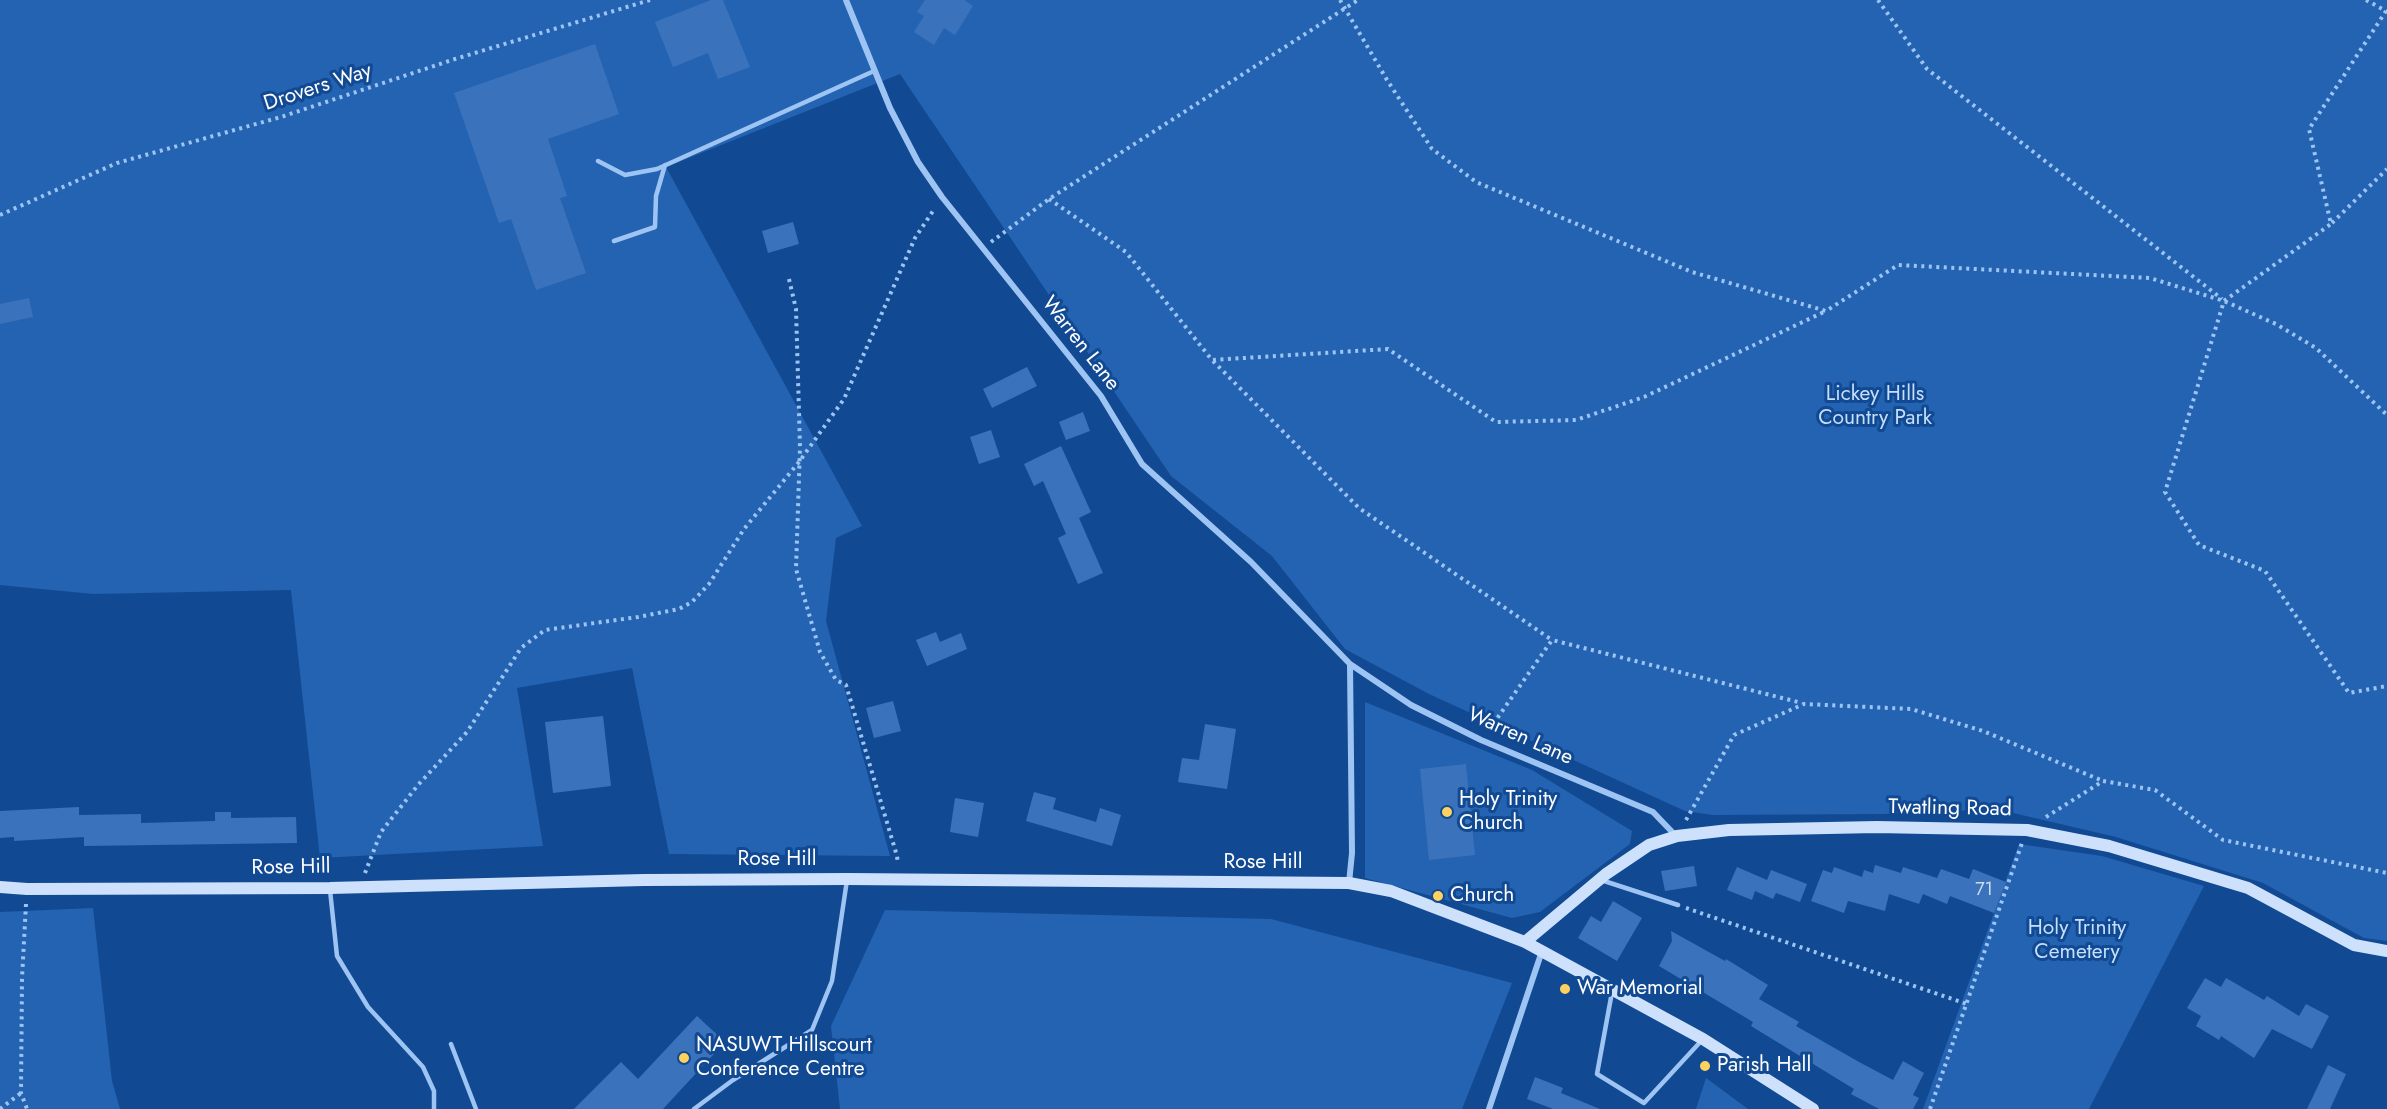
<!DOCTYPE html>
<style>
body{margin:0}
canvas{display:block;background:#114992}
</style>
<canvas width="2387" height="1109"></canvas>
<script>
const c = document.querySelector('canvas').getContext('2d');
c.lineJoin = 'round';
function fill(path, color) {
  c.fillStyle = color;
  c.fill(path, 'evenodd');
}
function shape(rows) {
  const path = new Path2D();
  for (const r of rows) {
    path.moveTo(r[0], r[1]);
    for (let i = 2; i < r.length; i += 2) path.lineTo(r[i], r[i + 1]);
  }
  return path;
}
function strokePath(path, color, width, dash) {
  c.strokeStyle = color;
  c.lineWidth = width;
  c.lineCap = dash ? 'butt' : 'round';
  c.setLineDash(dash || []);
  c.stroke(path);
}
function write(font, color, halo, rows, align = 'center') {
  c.font = font + ' Jost,sans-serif';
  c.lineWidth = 6;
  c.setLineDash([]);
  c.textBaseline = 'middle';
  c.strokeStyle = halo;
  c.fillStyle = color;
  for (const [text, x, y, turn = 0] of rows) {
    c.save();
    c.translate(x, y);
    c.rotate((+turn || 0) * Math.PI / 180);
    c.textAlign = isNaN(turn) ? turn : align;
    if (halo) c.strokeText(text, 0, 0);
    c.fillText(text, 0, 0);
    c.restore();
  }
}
fill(shape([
 [0,0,2387,0,2387,941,2364,938,2263,883,2116,837,1996,809,1883,814,1713,815,1685,811,1429,694,1345,649,1272,556,1171,476,900,74,666,167,862,526,836,538,826,621,890,856,669,854,632,668,517,688,543,846,320,858,291,590,93,594,0,585],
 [1365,702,1532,770,1632,831,1630,844,1540,912,1512,918,1365,878],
 [2019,844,2102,856,2204,886,2089,1109,1923,1109],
 [93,908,112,1081,120,1109,0,1109,0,912],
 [885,910,1271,919,1512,983,1462,1109,840,1109,831,1026],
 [1706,1078,1748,1109,1696,1109]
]), '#2363b2');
fill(shape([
 [711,0,723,0,750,67,718,79,708,53,673,67,655,22],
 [925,0,964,0,973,6,955,35,944,28,934,45,914,32,924,16,917,12],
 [595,44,619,114,548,139,567,196,560,198,586,273,536,290,511,219,499,223,454,93],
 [793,222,799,244,768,253,762,231],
 [29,298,33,317,0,324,0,304],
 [1027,367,1037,386,992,408,983,389],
 [1083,412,1090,431,1066,440,1059,422],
 [991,430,1000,457,979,464,970,437],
 [1061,446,1091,512,1079,518,1103,573,1078,584,1058,538,1066,534,1043,481,1034,486,1024,464],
 [936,632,940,642,961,633,967,649,927,666,916,640],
 [893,701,901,731,874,738,866,708],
 [603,716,611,786,553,793,545,722],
 [1205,724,1236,729,1227,789,1178,782,1182,758,1199,760],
 [1466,764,1475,855,1429,860,1420,769],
 [1034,792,1056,798,1053,809,1096,822,1100,808,1121,815,1112,846,1026,821],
 [955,798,984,803,978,837,950,832],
 [79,807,79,815,141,814,141,823,215,821,215,812,231,812,231,818,296,817,297,843,84,846,84,837,14,841,14,837,0,838,0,811],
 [1875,865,1901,873,1903,867,1937,878,1941,869,1969,879,1973,869,2006,882,1994,913,1950,896,1947,904,1923,894,1919,904,1889,894,1885,911,1848,901,1844,913,1811,901,1823,870,1832,873,1834,867,1862,877,1864,870,1873,873],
 [1694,866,1697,886,1665,891,1661,871],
 [1737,867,1767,880,1771,870,1807,884,1800,902,1776,893,1773,899,1755,891,1752,900,1727,890],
 [1613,901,1642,918,1617,961,1578,938,1591,916,1601,922],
 [1671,931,1725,961,1726,959,1768,985,1759,999,1799,1022,1796,1026,1859,1062,1893,1080,1903,1061,1924,1073,1913,1095,1919,1098,1913,1109,1879,1109,1851,1094,1854,1089,1751,1026,1753,1022,1659,966,1672,941],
 [2205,978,2221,987,2226,978,2264,1000,2267,996,2299,1016,2306,1004,2329,1016,2312,1049,2272,1029,2254,1058,2221,1036,2219,1040,2196,1026,2201,1016,2187,1008],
 [697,1016,725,1042,663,1109,574,1109,621,1062,638,1079],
 [2328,1065,2346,1074,2330,1109,2307,1109],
 [1535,1077,1563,1088,1561,1093,1600,1109,1553,1109,1527,1099]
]), '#3a73bb');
strokePath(shape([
 [1340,0,1387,80,1432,149,1476,182,1692,272,1826,311,1898,265,2150,278,2224,301,2276,324,2316,348,2387,415],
 [1878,0,1927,69,2222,299],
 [2366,0,2386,11,2309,129,2331,224,2224,301,2165,492,2199,545,2265,571,2349,693,2387,686],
 [1049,199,1126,252,1212,360,1388,349,1496,422,1576,420,1644,397,1826,311],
 [0,215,117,163,281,117,455,59,650,0],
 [2332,223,2387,169],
 [991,242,1049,199,1358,0],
 [789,279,796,309,800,447,796,569,820,652,836,680,846,685,897,856,898,864],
 [1213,361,1359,508,1552,640],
 [1489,730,1552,640,1802,703],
 [2046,817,2103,781,2155,790,2223,840,2387,873],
 [1686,820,1734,735,1804,704,1911,709,1983,731,2103,781],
 [365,873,381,832,418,785,467,732,521,648,545,630,638,617,679,609,692,602,709,584,744,529,799,462,844,399,915,238,935,208],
 [26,904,22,978,21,1093,27,1109],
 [1686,908,1967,1004],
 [0,1109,21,1093],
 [1930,1109,2022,843]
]), '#9ec4f3', 4, [3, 4.5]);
strokePath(shape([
 [598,161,625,175,657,169,874,71],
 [614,241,655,227,656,196,665,165],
 [1601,880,1678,905],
 [330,890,337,956,368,1007,423,1067,434,1091,434,1109],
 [1612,992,1597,1074,1644,1103,1703,1039],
 [451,1044,476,1109],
 [694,1109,733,1080,812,1030,832,981,847,880]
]), '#9ec4f3', 4.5);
strokePath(shape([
 [846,0,890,108,918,162,942,197,1101,396,1142,464,1251,562,1350,664,1352,853,1349,883],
 [1350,664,1411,705,1481,740,1653,812,1676,836],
 [1489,1109,1542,951]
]), '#9ec4f3', 6);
strokePath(shape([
 [0,887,27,889,330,888,644,880,847,879,1349,883,1391,891,1525,942,1703,1039,1813,1109],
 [1525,942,1606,874,1649,845,1677,836,1729,830,1877,827,2027,830,2109,846,2248,888,2354,945,2387,951]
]), '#cde1fc', 12);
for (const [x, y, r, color] of [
 [1447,812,6,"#ffd260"],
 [1438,896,6,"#ffd260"],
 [1565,989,6,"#ffd260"],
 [684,1058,6,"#ffd260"],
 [1705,1066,6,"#ffd260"]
]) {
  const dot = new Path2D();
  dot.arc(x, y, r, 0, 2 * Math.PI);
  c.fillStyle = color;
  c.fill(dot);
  strokePath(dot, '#114992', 2);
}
write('18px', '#cedcee', null, [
 ["71",1984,891]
]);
write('21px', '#fff', '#114992', [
 ["Drovers Way",318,88,-18],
 ["Warren Lane",1080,344,52],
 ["Warren Lane",1520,737,24],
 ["Twatling Road",1950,809,1],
 ["Rose Hill",777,860],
 ["Rose Hill",1263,863],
 ["Rose Hill",291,868,-1]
]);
write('21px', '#c6dffd', '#114992', [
 ["Lickey Hills",1875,395],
 ["Country Park",1875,419],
 ["Holy Trinity",2077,929],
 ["Cemetery",2077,953]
]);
write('21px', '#fff', '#114992', [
 ["Holy Trinity",1459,800],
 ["Church",1459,824],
 ["Church",1450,896],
 ["War Memorial",1577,989],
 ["NASUWT Hillscourt",696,1046],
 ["Conference Centre",696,1070],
 ["Parish Hall",1717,1066]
], 'left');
</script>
